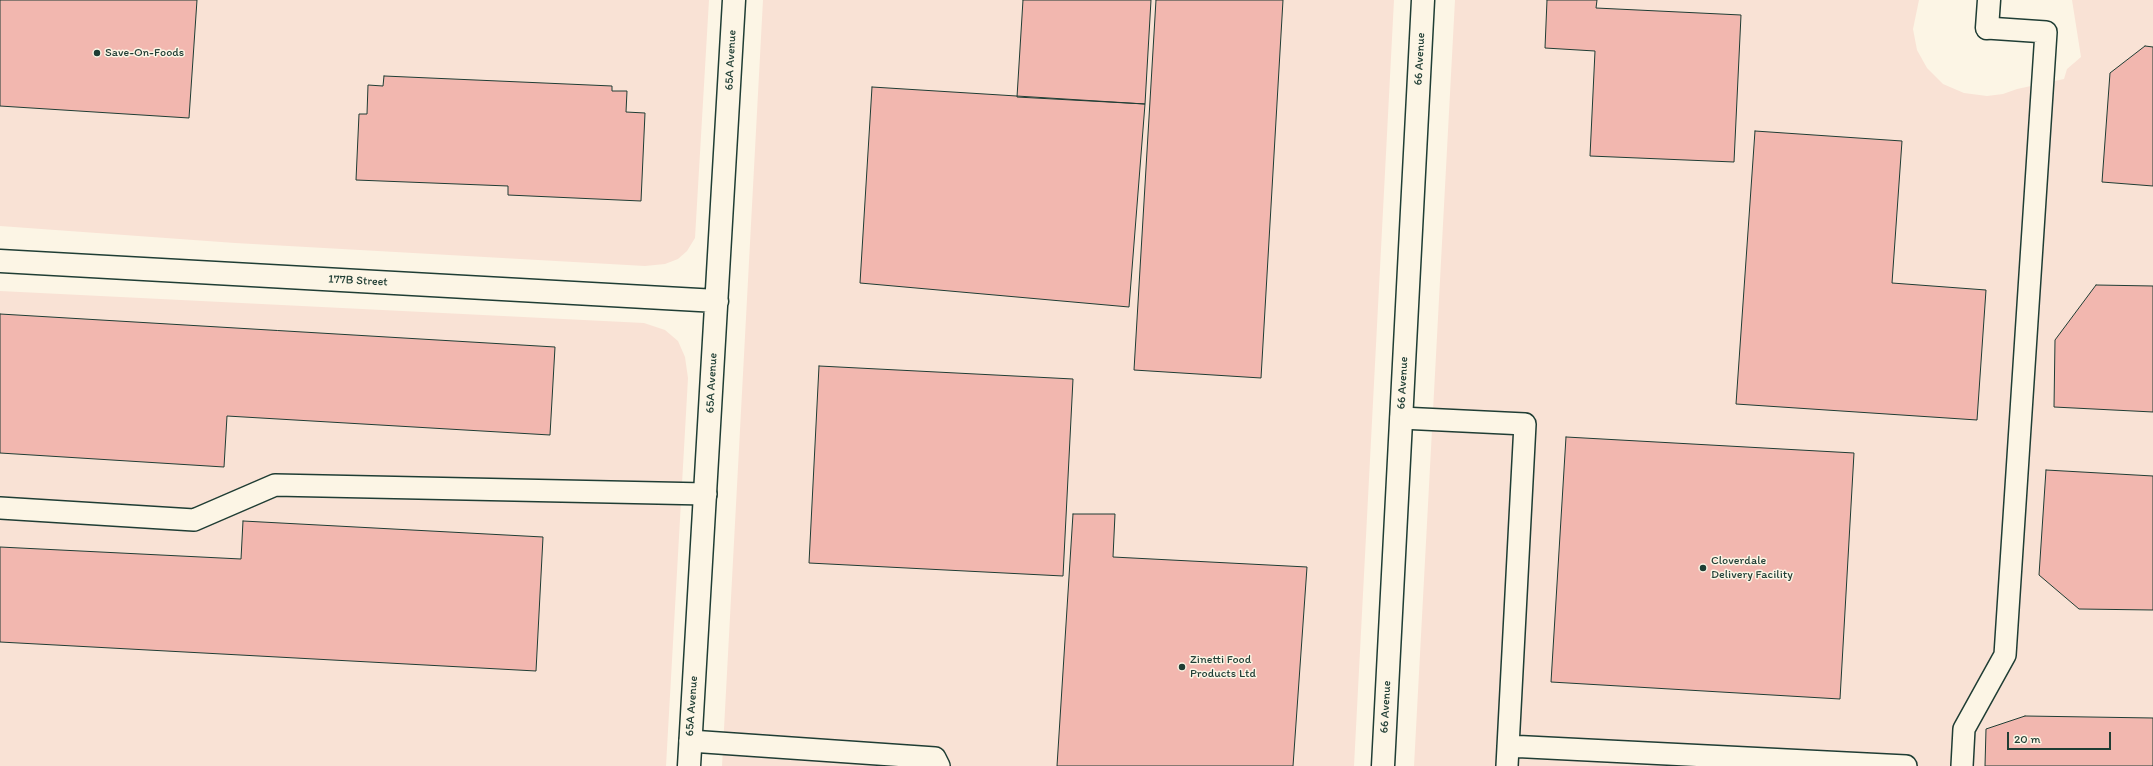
<!DOCTYPE html>
<style>
body{margin:0}
#map{position:relative;width:2153px;height:766px;overflow:hidden;background:#fcf5e5;font-family:Itim,sans-serif}
canvas{display:block}
.scale{position:absolute;left:2007px;top:732px;width:104px;height:18px;box-sizing:border-box;border:2px solid #1f3d34;border-top:0;padding-left:5px;font-size:12px;line-height:14px;white-space:nowrap;color:#1f3d34;-webkit-text-stroke:3px #fcf5e5;paint-order:stroke}
</style>
<div id="map">
<canvas width="2153" height="766"></canvas>
<div class="scale">20 m</div>
</div>
<script>
const c = document.querySelector('canvas').getContext('2d');
c.lineJoin = 'round';
function fill(path, color) {
  c.fillStyle = color;
  c.fill(path, 'evenodd');
}
function shape(rows) {
  const path = new Path2D();
  for (const r of rows) {
    path.moveTo(r[0], r[1]);
    for (let i = 2; i < r.length; i += 2) path.lineTo(r[i], r[i + 1]);
  }
  return path;
}
function strokePath(path, color, width, dash) {
  c.strokeStyle = color;
  c.lineWidth = width;
  c.lineCap = dash ? 'butt' : 'round';
  c.setLineDash(dash || []);
  c.stroke(path);
}
function write(font, color, halo, rows, align = 'center') {
  c.font = font + ' Itim,sans-serif';
  c.lineWidth = 3;
  c.setLineDash([]);
  c.textBaseline = 'middle';
  c.strokeStyle = halo;
  c.fillStyle = color;
  for (const [text, x, y, turn = 0] of rows) {
    c.save();
    c.translate(x, y);
    c.rotate((+turn || 0) * Math.PI / 180);
    c.textAlign = isNaN(turn) ? turn : align;
    if (halo) c.strokeText(text, 0, 0);
    c.fillText(text, 0, 0);
    c.restore();
  }
}
fill(shape([
 [0,0,709,0,695,238,687,251,678,259,665,264,645,266,235,243,0,226],
 [763,0,1394,0,1354,766,722,766],
 [1455,0,1919,0,1913,29,1917,50,1927,68,1943,84,1964,93,1987,96,2003,94,2017,89,2064,79,2067,69,2081,57,2072,0,2153,0,2153,766,1414,766],
 [0,291,644,323,665,330,678,341,685,357,688,378,666,766,0,766]
]), '#f9e2d5');
const building = shape([
 [0,0,197,0,189,118,0,106,0,0],
 [1023,0,1151,0,1145,104,1017,97,1023,0],
 [1156,0,1283,0,1261,378,1134,370,1156,0],
 [1547,0,1597,0,1596,8,1741,15,1734,162,1590,156,1595,51,1545,48,1547,0],
 [2145,46,2153,47,2153,186,2102,182,2110,73,2145,46],
 [384,76,612,86,612,91,627,91,626,112,645,113,641,201,508,195,508,186,356,180,359,114,367,114,368,85,383,86,384,76],
 [872,87,1145,104,1129,307,860,283,872,87],
 [1755,131,1902,141,1892,283,1986,290,1977,420,1736,404,1755,131],
 [2096,285,2153,286,2153,412,2054,407,2055,340,2096,285],
 [0,314,555,347,550,435,227,416,224,467,0,453,0,314],
 [819,366,1073,379,1063,576,809,563,819,366],
 [1566,437,1854,453,1840,699,1551,682,1566,437],
 [2046,470,2153,476,2153,610,2079,609,2039,575,2046,470],
 [1073,514,1115,514,1113,557,1307,567,1293,766,1057,766,1073,514],
 [243,521,543,537,536,671,0,642,0,547,241,559,243,521],
 [2025,716,2153,718,2153,766,1985,766,1986,729,2025,716]
]);
fill(building, '#f2b7af');
strokePath(building, '#1f3d34', 1);
const service = shape([
 [1401,418,1525,424,1507,766],
 [0,508,194,520,275,485,706,494],
 [690,741,935,758,939,766],
 [1508,746,1906,766],
 [1962,766,1964,729,2005,655,2046,32,1987,28]
]);
const minor = shape([
 [1987,28,1989,0],
 [0,261,717,301],
 [689,766,734,0],
 [1383,766,1423,0]
]);
strokePath(service, '#1f3d34', 24);
strokePath(minor, '#1f3d34', 25);
strokePath(service, '#fcf5e5', 21);
strokePath(minor, '#fcf5e5', 22);
for (const [x, y, r, color] of [
 [97,53,4,"#1f3d34"],
 [1703,568,4,"#1f3d34"],
 [1182,667,4,"#1f3d34"]
]) {
  const dot = new Path2D();
  dot.arc(x, y, r, 0, 2 * Math.PI);
  c.fillStyle = color;
  c.fill(dot);
  strokePath(dot, '#fcf5e5', 1.5);
}
write('12px', '#1f3d34', '#fcf5e5', [
 ["Save-On-Foods",105,53],
 ["Cloverdale",1711,561],
 ["Delivery Facility",1711,575],
 ["Zinetti Food",1190,660],
 ["Products Ltd",1190,674]
], 'left');
write('12px', '#1f3d34', '#fcf5e5', [
 ["66 Avenue",1420,59,-87],
 ["65A Avenue",731,60,-87],
 ["177B Street",358,281,3],
 ["65A Avenue",712,383,-87],
 ["66 Avenue",1403,383,-87],
 ["65A Avenue",692,706,-86],
 ["66 Avenue",1386,707,-87]
]);
</script>
